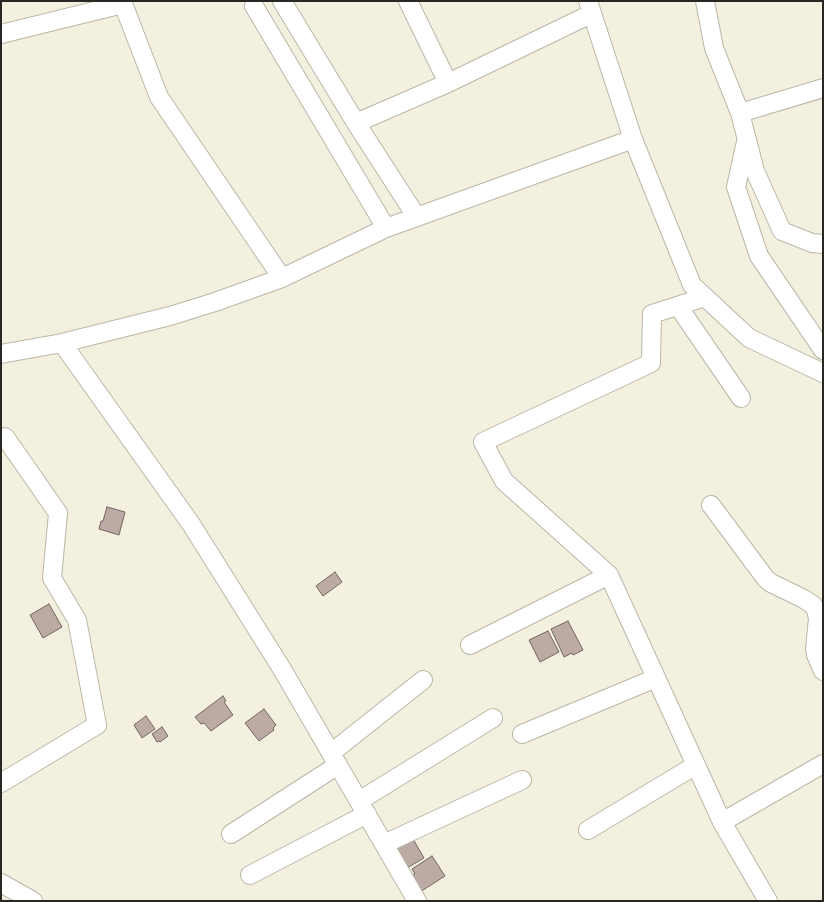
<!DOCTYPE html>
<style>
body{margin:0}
#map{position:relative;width:824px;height:902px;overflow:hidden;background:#f3f0e0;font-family:Literata,serif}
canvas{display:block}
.frame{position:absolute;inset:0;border:2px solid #282721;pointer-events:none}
</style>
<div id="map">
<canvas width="824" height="902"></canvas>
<div class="frame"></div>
</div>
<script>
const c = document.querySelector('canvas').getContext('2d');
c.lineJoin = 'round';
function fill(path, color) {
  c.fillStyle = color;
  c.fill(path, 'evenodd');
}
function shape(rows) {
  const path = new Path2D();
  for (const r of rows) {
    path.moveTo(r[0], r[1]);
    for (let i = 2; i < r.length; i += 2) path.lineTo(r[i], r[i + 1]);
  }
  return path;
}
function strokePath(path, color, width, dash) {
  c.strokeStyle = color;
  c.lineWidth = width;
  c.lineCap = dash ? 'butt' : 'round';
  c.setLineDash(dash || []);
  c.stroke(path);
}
const building = shape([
 [107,507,125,512,119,535,99,529,101,521,103,521,107,507],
 [335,572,342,582,323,596,316,586,335,572],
 [49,604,62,627,43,638,30,615,49,604],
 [568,621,583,650,573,655,572,653,564,657,551,629,568,621],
 [548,631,559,652,540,662,529,640,548,631],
 [223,696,226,701,224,702,233,715,211,731,204,723,201,724,195,717,223,696],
 [264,709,276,725,273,728,274,730,259,741,245,723,264,709],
 [146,716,155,729,142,738,134,725,146,716],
 [162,727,168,736,160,742,159,741,157,742,152,734,162,727],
 [413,839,424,858,407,868,396,848,413,839],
 [432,856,445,876,420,892,410,877,415,874,412,869,432,856]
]);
fill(building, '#bcaba4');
strokePath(building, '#74655e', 1);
const street = shape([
 [122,1,159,97,282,278],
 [282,1,356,123,416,216],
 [408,1,448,83],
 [588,1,633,139,692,285,749,338,823,373],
 [705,1,714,48,740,113,755,171,782,231,812,243,823,244],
 [254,6,386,228],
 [1,34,123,4],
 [740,113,823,88],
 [356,123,448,83,591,14],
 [746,142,736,187,759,256,823,350],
 [705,297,652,314,651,363,483,442,504,481,609,575,722,822,768,901],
 [678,306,741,398],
 [62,343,191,524,282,669,417,901],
 [1,354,62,343,170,316,215,302,282,278,386,228,633,139],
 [711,505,766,579,771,583,804,599,813,605,816,610,818,618,815,649,816,655,823,671],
 [470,645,609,575],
 [522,734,656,678],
 [331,753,423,680],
 [1,783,97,725,77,620,52,578,58,513,5,437],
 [359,801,493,718],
 [722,822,823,764],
 [588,830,696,765],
 [231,834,338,765],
 [384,844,522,780],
 [250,875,367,814],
 [1,883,33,901]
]);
strokePath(street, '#bab7a7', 20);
strokePath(street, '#fff', 18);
</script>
